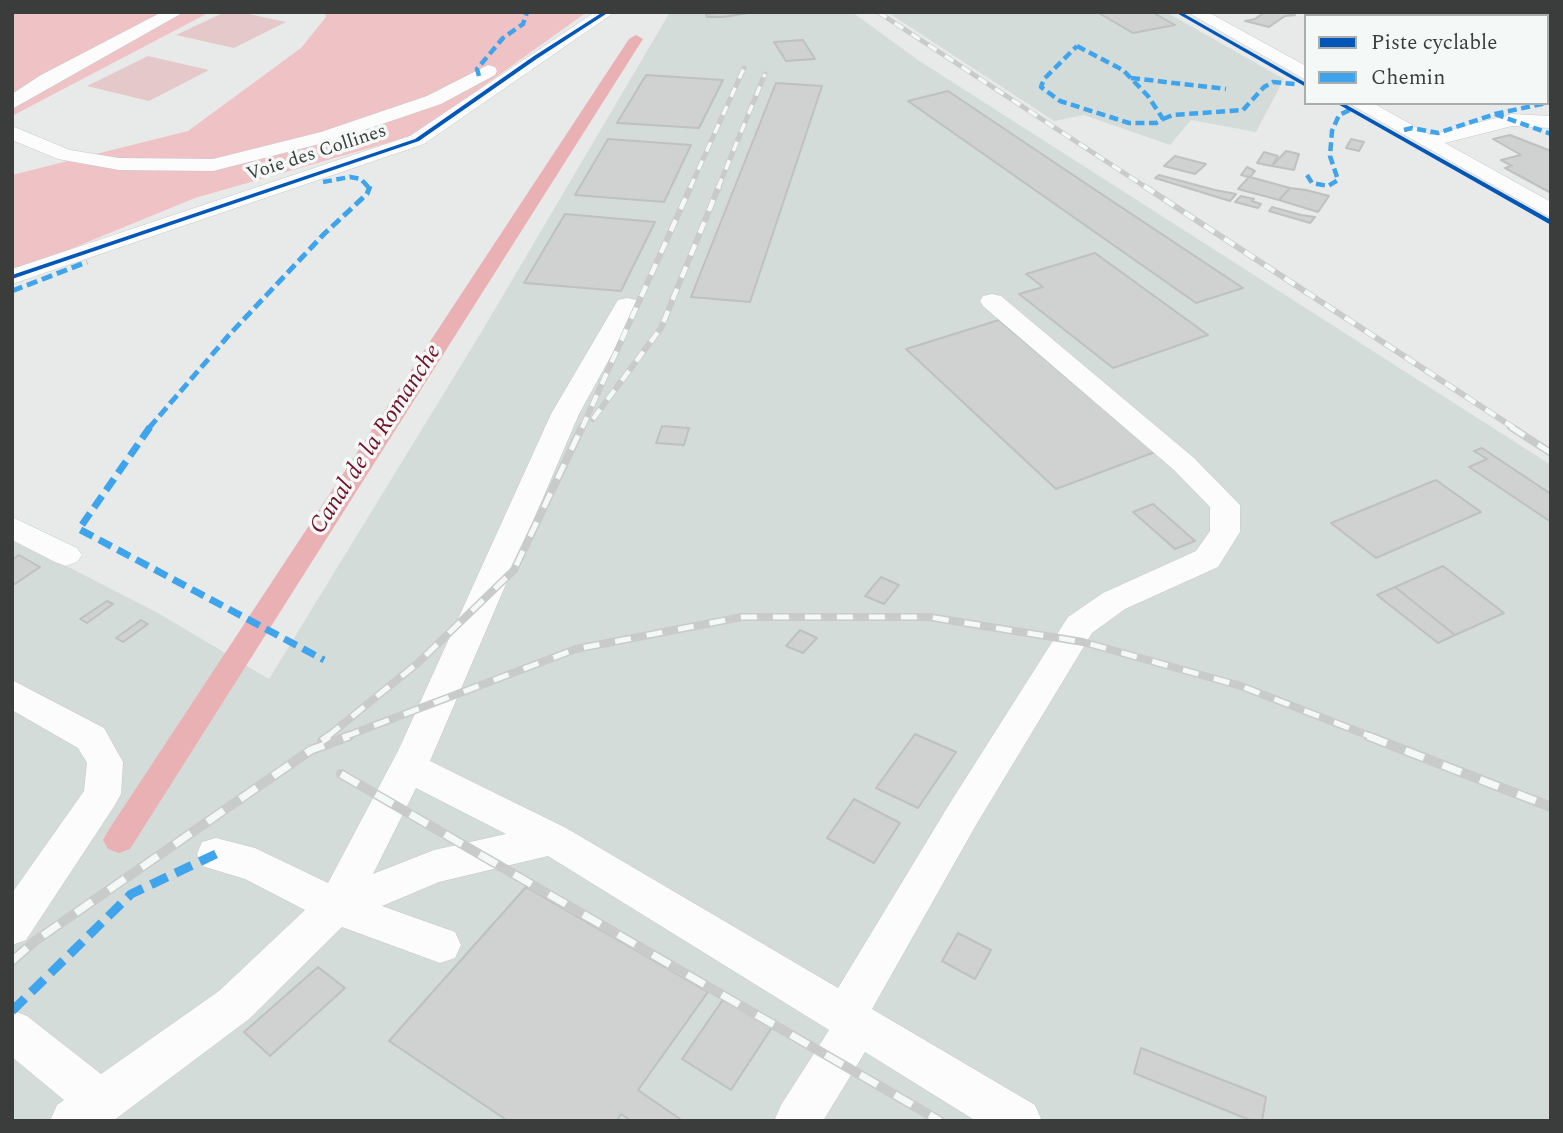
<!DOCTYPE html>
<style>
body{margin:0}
#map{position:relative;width:1563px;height:1133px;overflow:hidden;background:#e8eae9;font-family:Spectral,serif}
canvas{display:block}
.frame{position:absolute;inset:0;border:14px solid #3b3c3c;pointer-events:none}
.legend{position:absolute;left:1304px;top:14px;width:245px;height:91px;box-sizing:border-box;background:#f4f9f8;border:2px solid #aaadad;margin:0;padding:9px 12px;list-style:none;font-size:21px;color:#3b3c3c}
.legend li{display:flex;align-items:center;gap:14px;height:35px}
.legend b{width:35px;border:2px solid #aaadad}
</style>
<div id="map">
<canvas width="1563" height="1133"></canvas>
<div class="frame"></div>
<ul class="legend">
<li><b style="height:9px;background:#0057b8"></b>Piste cyclable</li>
<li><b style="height:9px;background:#3fa4ec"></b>Chemin</li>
</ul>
</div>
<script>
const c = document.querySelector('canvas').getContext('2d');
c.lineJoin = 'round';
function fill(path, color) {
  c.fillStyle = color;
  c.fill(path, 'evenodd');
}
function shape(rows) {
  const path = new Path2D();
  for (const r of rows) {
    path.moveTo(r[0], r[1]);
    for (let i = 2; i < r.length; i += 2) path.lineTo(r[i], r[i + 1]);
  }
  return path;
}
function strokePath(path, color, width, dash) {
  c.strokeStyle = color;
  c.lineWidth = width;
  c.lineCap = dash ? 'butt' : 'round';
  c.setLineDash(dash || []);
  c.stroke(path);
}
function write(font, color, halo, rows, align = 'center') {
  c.font = font + ' Spectral,serif';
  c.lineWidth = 7;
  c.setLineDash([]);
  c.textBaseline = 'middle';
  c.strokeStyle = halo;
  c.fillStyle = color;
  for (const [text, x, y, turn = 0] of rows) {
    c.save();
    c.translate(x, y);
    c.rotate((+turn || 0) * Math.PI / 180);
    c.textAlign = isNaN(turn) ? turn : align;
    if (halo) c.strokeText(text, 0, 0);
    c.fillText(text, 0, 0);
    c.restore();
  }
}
fill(shape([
 [670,12,852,12,918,60,1551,465,1551,1121,12,1121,12,538,158,613,269,679,482,331],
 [887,12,1166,12,1284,79,1256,132,1191,120,1170,145,1084,115,1054,121]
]), '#d4dcda');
fill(shape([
 [225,12,240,12,286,22,234,48,176,35],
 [148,56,209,70,149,101,87,86]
]), '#e5c8c9');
fill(shape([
 [12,12,210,12,12,116],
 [325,12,587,12,415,135,195,198,12,273,12,175,188,131,301,48,326,17]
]), '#efc2c5');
fill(shape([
 [636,35,643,39,130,849,119,853,108,849,103,840,108,831,629,39,636,35]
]), '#e9b1b4');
const building = shape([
 [1097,12,1152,12,1175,25,1133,33,1097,12],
 [1265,12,1283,12,1295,15,1285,16,1269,27,1245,21,1255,19,1265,12],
 [717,13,749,12,749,13,723,17,707,17,706,14,717,13],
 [803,40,815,59,786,61,774,42,803,40],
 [646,75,723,80,699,128,617,123,646,75],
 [776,83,822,86,750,302,691,297,776,83],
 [948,91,1097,191,1243,288,1196,303,908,101,948,91],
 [1510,135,1551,151,1551,193,1505,168,1512,166,1501,160,1521,155,1493,139,1510,135],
 [608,139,691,145,664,202,575,195,608,139],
 [1351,139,1364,142,1359,151,1346,148,1351,139],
 [1286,151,1299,154,1294,170,1272,166,1286,151],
 [1264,152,1278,156,1272,166,1257,163,1264,152],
 [1175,156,1206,164,1195,174,1164,166,1175,156],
 [1247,167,1255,171,1250,177,1290,188,1279,200,1238,189,1249,177,1241,175,1247,167],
 [1159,175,1215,190,1236,194,1230,201,1155,178,1159,175],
 [1290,188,1306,190,1329,196,1318,212,1279,200,1290,188],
 [1241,196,1254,199,1252,201,1261,204,1258,208,1235,202,1241,196],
 [1272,207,1301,215,1315,217,1310,223,1269,211,1272,207],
 [565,214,655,222,621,291,524,283,565,214],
 [1095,253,1208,335,1113,368,1019,294,1043,287,1026,274,1095,253],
 [999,320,1155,452,1056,489,906,349,999,320],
 [662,426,689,428,684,445,656,443,662,426],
 [1482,448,1551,494,1551,522,1469,467,1487,459,1474,451,1482,448],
 [1436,480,1481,512,1376,558,1331,523,1436,480],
 [1153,504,1195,541,1175,549,1133,512,1153,504],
 [19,555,40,567,15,584,12,582,12,560,19,555],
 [1443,566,1504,613,1455,635,1395,587,1443,566],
 [881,577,899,585,884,604,865,596,881,577],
 [1395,587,1455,635,1438,643,1377,595,1395,587],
 [107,601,113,604,87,623,80,619,107,601],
 [141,620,148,624,123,642,116,638,141,620],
 [800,630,817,638,803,653,786,646,800,630],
 [915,734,956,752,918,808,876,788,915,734],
 [854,799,900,823,874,863,827,838,854,799],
 [526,887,708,992,638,1090,683,1121,631,1121,621,1114,617,1121,508,1121,389,1041,526,887],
 [958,933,991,950,975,979,942,961,958,933],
 [318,967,345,988,270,1056,244,1032,318,967],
 [724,998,773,1026,731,1090,682,1059,724,998],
 [1141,1048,1266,1097,1262,1121,1252,1121,1134,1073,1141,1048]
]);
fill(building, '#d0d1d1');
strokePath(building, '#bfc1c0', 2);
const minor = shape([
 [162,12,184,12,12,109,12,94,41,75,162,12],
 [595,12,615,12,424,144,12,284,12,269,410,136,595,12],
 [1187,12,1208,12,1306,66,1306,80,1187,12],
 [1430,12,1449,12,1451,16,1432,16,1430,12],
 [1470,12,1487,12,1489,16,1471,16,1470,12],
 [488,65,495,67,497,71,495,75,441,104,335,140,213,171,119,170,58,159,12,140,12,126,70,150,119,158,213,159,321,132,427,96,488,65],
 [1348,103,1373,103,1430,135,1512,114,1551,116,1551,128,1512,126,1445,143,1551,202,1551,218,1348,103],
 [992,294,1001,296,1194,458,1240,505,1240,532,1218,567,1125,609,1092,633,976,825,872,1009,1035,1105,1042,1121,976,1121,865,1052,823,1121,774,1121,781,1105,829,1030,548,856,439,882,382,906,455,932,461,945,455,958,440,963,342,927,249,1019,117,1118,111,1121,50,1121,57,1105,64,1100,12,1057,12,1010,27,1016,101,1074,219,991,305,910,245,879,202,866,197,854,202,842,216,838,255,848,328,883,398,751,551,414,615,305,618,300,627,298,636,300,639,305,579,414,430,761,566,828,838,988,950,803,1068,617,1103,593,1196,551,1210,531,1210,507,1174,470,983,306,980,301,983,296,992,294],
 [416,788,506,834,434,850,373,874,416,788],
 [12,517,77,548,82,555,77,562,66,566,55,562,12,540,12,517],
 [12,680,104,728,123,762,121,794,115,805,26,940,12,945,12,893,84,791,87,763,78,748,12,710,12,680]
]);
strokePath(minor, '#c7c8c8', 1);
fill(minor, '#fcfcfc');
const railFar3 = shape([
 [878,12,1147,188],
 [690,188,744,68],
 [718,188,765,74]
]);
const railFar2 = shape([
 [1144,186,1514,428],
 [593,419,661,328,719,186],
 [582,428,691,186]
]);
const railFar1 = shape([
 [1511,427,1551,453],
 [327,737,419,662,514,570,582,427],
 [344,737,576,649,742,617,929,617,1083,642,1241,686,1372,737]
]);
const rail = shape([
 [1368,736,1551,807],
 [322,741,329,736],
 [341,774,940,1121],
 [12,961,35,941,311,750,349,736]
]);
strokePath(railFar3, '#c9caca', 5);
strokePath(railFar2, '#c9caca', 6);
strokePath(railFar1, '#c9caca', 8);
strokePath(rail, '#c9caca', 10);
strokePath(railFar3, '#f4f9f8', 3.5, [10]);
strokePath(railFar2, '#f4f9f8', 4.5, [12]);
strokePath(railFar1, '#f4f9f8', 5, [16]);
strokePath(rail, '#f4f9f8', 7, [20]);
strokePath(shape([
 [1077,46,1123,70,1148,96,1163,119,1156,123,1129,123,1060,101,1041,87,1044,79,1077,46],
 [479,76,477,69,503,38,523,24,527,12],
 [1131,78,1226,89],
 [1495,114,1551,134],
 [1163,119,1173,115,1243,110,1264,87,1273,82,1295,84],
 [1404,130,1412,128,1438,133,1495,114,1551,102],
 [1307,175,1312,183,1328,186,1338,180,1330,156,1332,131,1339,115,1352,109],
 [323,182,350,177,361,179,369,188]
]), '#3fa4ec', 4.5, [9, 4.5]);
strokePath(shape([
 [12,291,87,262],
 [149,428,229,335,324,234,367,194,370,186]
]), '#3fa4ec', 5, [11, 5]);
strokePath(shape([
 [150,427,79,529,324,660]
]), '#3fa4ec', 7, [14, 7]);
strokePath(shape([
 [12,1011,131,894,216,854]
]), '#3fa4ec', 9, [18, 9]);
fill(shape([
 [603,12,609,12,538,58,419,141,12,279,12,275,415,139,534,56,603,12],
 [1175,12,1181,12,1306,83,1306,87,1175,12],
 [1336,103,1343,103,1551,220,1551,225,1336,103]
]), '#0057b8');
write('19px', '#3b3c3c', '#f4f9f8', [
 ["Voie des Collines",317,154,-18]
]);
write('italic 24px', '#721127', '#f4f9f8', [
 ["Canal de la Romanche",377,440,-57]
]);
</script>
